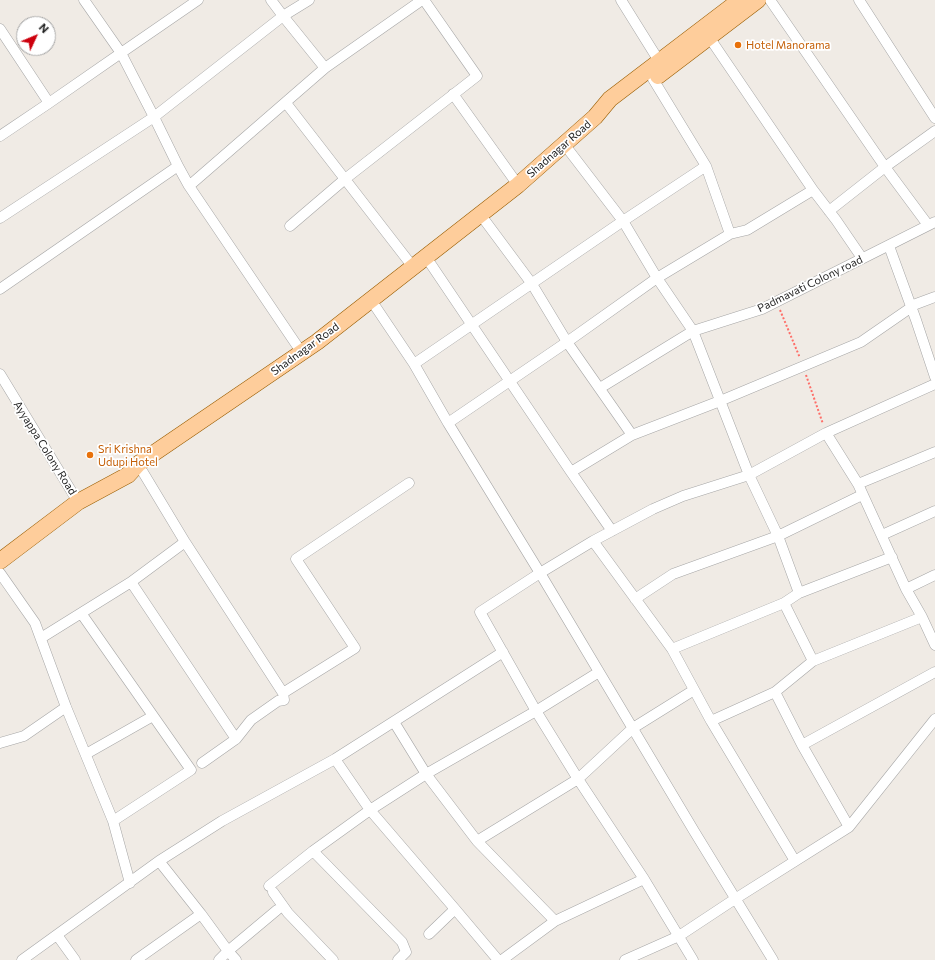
<!DOCTYPE html>
<style>
body{margin:0}
#map{position:relative;width:935px;height:960px;overflow:hidden;background:#f0ebe5;font-family:Commissioner,sans-serif}
canvas{display:block}
.north{position:absolute;left:16px;top:16px;width:40px;height:40px;box-sizing:border-box;background:#fff;border:1px solid #a5a5a5;border-radius:50%;rotate:46deg;font-size:11px;font-weight:700;line-height:16px;text-align:center;color:#1f1f1f}
.north::after{content:'';display:block;margin:auto;width:14px;height:18px;background:#cd000d;clip-path:polygon(50% 0,100% 100%,50% 72%,0 100%)}
</style>
<div id="map">
<canvas width="935" height="960"></canvas>
<div class="north">N</div>
</div>
<script>
const c = document.querySelector('canvas').getContext('2d');
c.lineJoin = 'round';
function shape(rows) {
  const path = new Path2D();
  for (const r of rows) {
    path.moveTo(r[0], r[1]);
    for (let i = 2; i < r.length; i += 2) path.lineTo(r[i], r[i + 1]);
  }
  return path;
}
function strokePath(path, color, width, dash) {
  c.strokeStyle = color;
  c.lineWidth = width;
  c.lineCap = dash ? 'butt' : 'round';
  c.setLineDash(dash || []);
  c.stroke(path);
}
function write(font, color, halo, rows, align = 'center') {
  c.font = font + ' Commissioner,sans-serif';
  c.lineWidth = 3.5;
  c.setLineDash([]);
  c.textBaseline = 'middle';
  c.strokeStyle = halo;
  c.fillStyle = color;
  for (const [text, x, y, turn = 0] of rows) {
    c.save();
    c.translate(x, y);
    c.rotate((+turn || 0) * Math.PI / 180);
    c.textAlign = isNaN(turn) ? turn : align;
    if (halo) c.strokeText(text, 0, 0);
    c.fillText(text, 0, 0);
    c.restore();
  }
}
const minor = shape([
 [84,0,121,53,198,0],
 [271,0,283,16,325,68],
 [621,0,659,61],
 [770,0,885,167,928,225],
 [859,0,935,118],
 [0,29,49,103],
 [709,37,813,190,836,220,862,258],
 [653,79,706,166,730,234],
 [453,94,518,185],
 [286,103,413,267],
 [0,136,49,103,121,53,154,117,178,166,189,186,302,353],
 [564,144,623,221,657,278,693,331,749,475,778,536,799,593],
 [189,186,325,68,422,0],
 [829,211,885,167,935,131],
 [480,214,532,284,567,342,632,435],
 [0,218,154,117,283,16,309,0],
 [290,226,345,179,477,76,424,0],
 [889,246,916,320,935,377],
 [426,257,571,472,612,531],
 [0,289,178,166],
 [371,300,414,364,448,423,540,573,694,831,773,960],
 [414,364,623,221,706,166],
 [0,374,78,502],
 [600,388,693,331,762,309,935,222],
 [448,423,567,342,657,278,730,234,747,230,813,190],
 [826,433,858,484,906,589,922,617,935,645],
 [138,464,185,542,283,693,284,700,278,701,251,720,236,739,202,763],
 [571,472,632,435,720,401,861,342,916,304,935,297],
 [858,484,935,452],
 [882,535,935,511],
 [593,541,672,649,711,721,795,861],
 [0,573,35,623,66,707,113,821,191,770,81,613],
 [131,582,236,739],
 [906,589,935,575],
 [635,599,673,574,778,536,862,495],
 [784,603,813,661],
 [41,638,131,582,185,542],
 [672,649,784,603,799,593,892,557],
 [775,692,802,745,935,672],
 [283,693,355,648,296,559,409,483],
 [711,721,775,692,813,661,922,617],
 [394,722,426,774,477,841,578,779,633,728,694,690],
 [0,743,24,736,66,707],
 [802,745,849,827],
 [86,754,153,716],
 [335,759,370,810,455,909,498,960],
 [113,821,130,883],
 [477,841,555,921],
 [313,851,402,942,406,952,398,960],
 [159,861,201,914,228,951,236,960],
 [269,886,313,851,370,810,426,774,536,711,599,672],
 [273,892,288,913,333,960],
 [429,934,455,909],
 [57,935,75,960],
 [22,960,159,861,222,821,335,759,503,652],
 [136,960,201,914],
 [219,960,228,951,277,910],
 [502,960,555,921,644,879],
 [625,960,679,936,735,899,849,827,935,719],
 [693,960,644,879,578,779,536,711,480,612,540,573,593,541,653,509,683,496,749,475,826,433,935,384]
]);
const primary = shape([
 [658,76,758,0],
 [0,561,78,502,128,475,138,464,317,342,518,185,595,117,610,99,740,0]
]);
strokePath(minor, '#a6a6a6', 11);
strokePath(primary, '#995d00', 17);
strokePath(shape([
 [780,310,800,358],
 [806,375,823,424]
]), '#fe6e68', 2, [2, 2]);
strokePath(minor, '#fff', 10);
strokePath(primary, '#fecd9b', 16);
for (const [x, y, r, color] of [
 [738,45,4,"#e8710a"],
 [90,455,4,"#e8710a"]
]) {
  const dot = new Path2D();
  dot.arc(x, y, r, 0, 2 * Math.PI);
  c.fillStyle = color;
  c.fill(dot);
  strokePath(dot, '#fff', 1.5);
}
write('11px', '#c56008', '#fff', [
 ["Hotel Manorama",746,45],
 ["Sri Krishna",98,449],
 ["Udupi Hotel",98,462]
], 'left');
write('11px', '#1f1f1f', '#fff', [
 ["Shadnagar Road",559,149,-41],
 ["Padmavati Colony road",810,284,-26],
 ["Shadnagar Road",305,349,-36],
 ["Ayyappa Colony Road",45,448,58]
]);
</script>
